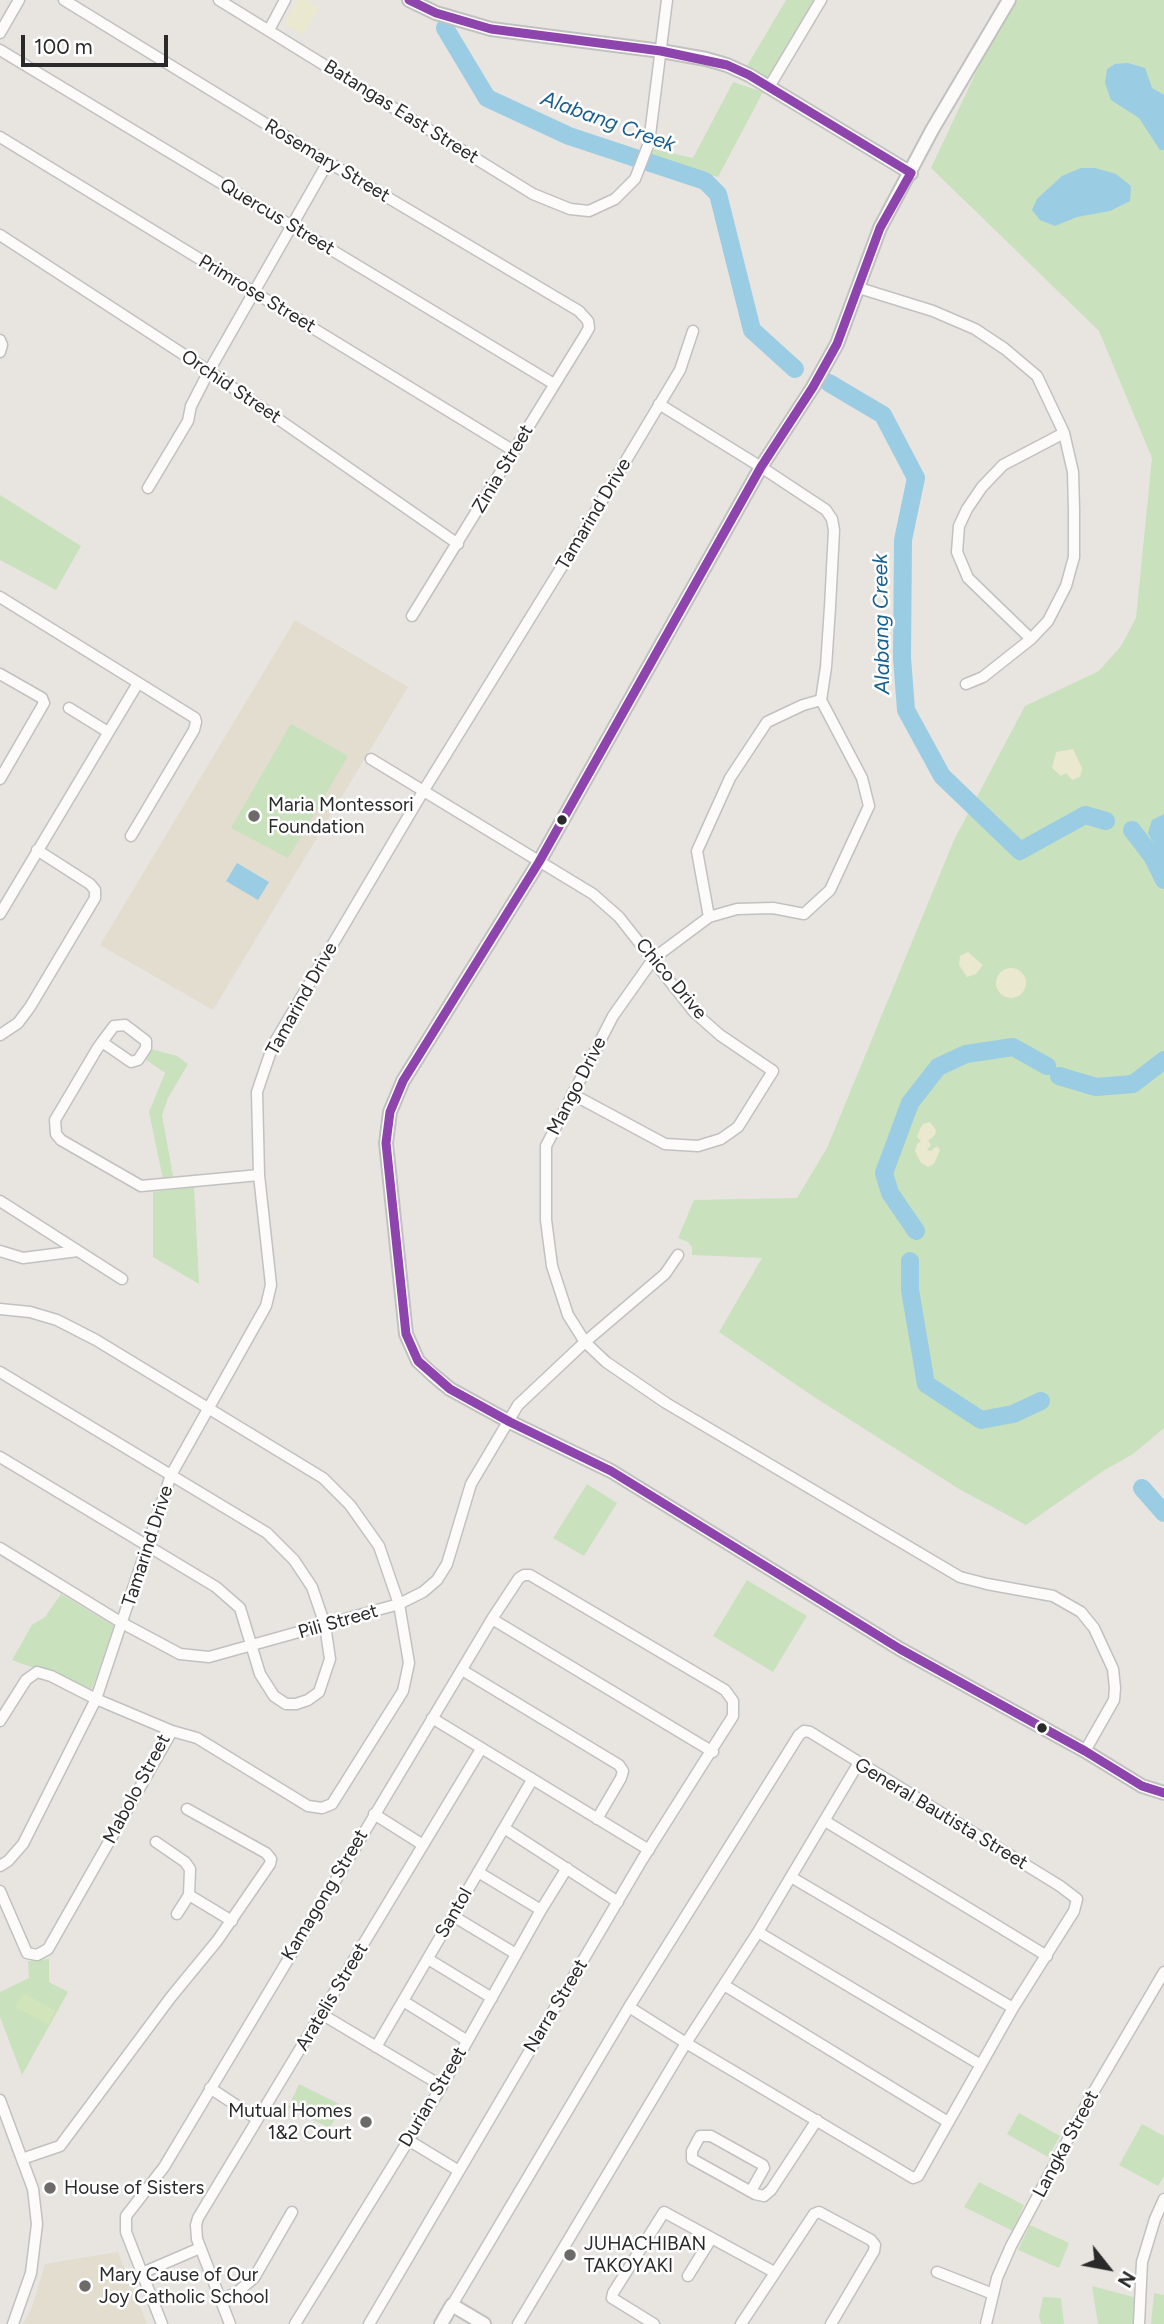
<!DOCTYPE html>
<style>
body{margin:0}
#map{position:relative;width:1164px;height:2324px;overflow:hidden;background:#e8e5e0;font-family:Figtree,sans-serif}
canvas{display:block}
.north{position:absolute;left:1073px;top:2233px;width:70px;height:70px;-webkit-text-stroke:5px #fff;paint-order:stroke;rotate:121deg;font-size:19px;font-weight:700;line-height:28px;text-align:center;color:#2a2a2a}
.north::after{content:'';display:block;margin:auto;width:24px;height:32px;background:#2a2a2a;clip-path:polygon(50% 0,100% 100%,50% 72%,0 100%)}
.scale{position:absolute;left:21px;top:35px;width:147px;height:32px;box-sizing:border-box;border:4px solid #2a2a2a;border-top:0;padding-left:9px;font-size:21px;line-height:24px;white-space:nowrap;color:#2a2a2a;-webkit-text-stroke:5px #fff;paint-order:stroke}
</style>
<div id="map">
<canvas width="1164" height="2324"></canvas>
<div class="north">N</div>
<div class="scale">100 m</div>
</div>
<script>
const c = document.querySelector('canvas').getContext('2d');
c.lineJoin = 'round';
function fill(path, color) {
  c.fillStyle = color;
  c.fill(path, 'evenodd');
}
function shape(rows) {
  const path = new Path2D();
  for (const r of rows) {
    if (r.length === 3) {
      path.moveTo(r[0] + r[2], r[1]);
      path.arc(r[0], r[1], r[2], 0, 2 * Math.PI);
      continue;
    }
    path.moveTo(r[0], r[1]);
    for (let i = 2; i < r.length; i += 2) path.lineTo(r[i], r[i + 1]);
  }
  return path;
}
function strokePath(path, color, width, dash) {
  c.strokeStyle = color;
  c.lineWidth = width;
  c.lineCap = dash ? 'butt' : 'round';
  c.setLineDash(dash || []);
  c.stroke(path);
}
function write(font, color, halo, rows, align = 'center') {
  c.font = font + ' Figtree,sans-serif';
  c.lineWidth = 5;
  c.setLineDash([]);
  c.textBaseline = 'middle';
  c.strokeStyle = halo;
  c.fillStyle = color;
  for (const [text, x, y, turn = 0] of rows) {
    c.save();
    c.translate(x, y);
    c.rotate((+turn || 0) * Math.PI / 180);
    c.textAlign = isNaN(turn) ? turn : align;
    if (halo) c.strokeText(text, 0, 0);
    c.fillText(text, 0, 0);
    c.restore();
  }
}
fill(shape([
 [295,620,408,687,213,1010,100,945],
 [118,2252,147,2324,23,2324,32,2307,45,2264]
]), '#e2ddcf');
fill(shape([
 [786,0,815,0,768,80,747,66],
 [1018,0,1164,0,1164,1428,1133,1454,1103,1471,1026,1525,959,1489,811,1395,719,1332,762,1258,692,1255,692,1247,688,1242,678,1238,694,1200,797,1198,827,1148,954,840,1025,706,1099,671,1121,646,1136,618,1152,458,1099,331,931,168,986,51],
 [733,82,763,92,718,177,650,160,653,149,693,158],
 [0,495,81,546,56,590,0,560],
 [291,724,348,756,288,858,231,828],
 [151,1049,177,1056,188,1064,168,1098,162,1115,173,1176,163,1179,149,1112,165,1073,145,1059],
 [194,1187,199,1284,153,1257,153,1192],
 [587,1484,617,1503,584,1556,553,1538],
 [747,1580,807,1616,773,1672,713,1636],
 [61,1594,114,1626,92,1689,12,1660,32,1625,45,1617],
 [49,1959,49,1982,68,1992,22,2075,0,2017,0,1992,29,1978,28,1961],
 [299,2084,341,2105,330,2128,288,2108],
 [1019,2113,1060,2136,1048,2157,1007,2134],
 [1142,2124,1164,2136,1164,2176,1158,2186,1119,2165],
 [979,2182,1024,2205,1013,2231,964,2207],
 [1030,2225,1069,2243,1059,2268,1018,2250],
 [1092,2286,1137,2298,1136,2324,1098,2324],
 [1154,2293,1164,2295,1164,2324,1151,2324],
 [1043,2297,1061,2298,1064,2324,1041,2324,1039,2316]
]), '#c9e1bc');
fill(shape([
 [298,0,306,0,319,8,303,35,284,23],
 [1073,749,1082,768,1080,777,1072,780,1066,773,1061,776,1052,768,1056,752],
 [968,952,983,965,976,974,967,977,959,965,960,956],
 [1011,983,15],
 [930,1122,936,1130,935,1135,928,1141,931,1145,927,1150,931,1151,937,1146,940,1150,934,1164,928,1167,921,1163,915,1151,917,1144,921,1141,917,1137,920,1129,923,1124]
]), '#ebe8d0');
fill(shape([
 [24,1993,55,2011,48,2025,16,2007]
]), '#d2e4ba');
fill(shape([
 [1128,63,1145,68,1152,88,1164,95,1164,150,1160,150,1139,118,1111,100,1105,83,1107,69,1115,64],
 [1081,168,1095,168,1116,174,1131,186,1130,201,1110,211,1077,217,1055,226,1040,220,1032,210,1037,199,1062,176],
 [1164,814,1164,863,1148,833,1152,820],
 [237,863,269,882,258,900,226,881]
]), '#9acce4');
strokePath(shape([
 [445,28,487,98,569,136,705,181,718,194,752,330,795,369],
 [829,383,883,415,916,478,903,540,902,658,906,710,942,776,1020,851,1085,815,1106,821],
 [1132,830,1152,856,1164,880],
 [1059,1076,1096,1087,1133,1084,1164,1060],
 [916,1231,890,1193,884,1173,910,1103,938,1067,966,1054,1013,1047,1047,1066],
 [910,1261,910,1290,926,1384,981,1420,1013,1414,1041,1401],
 [1142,1488,1164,1513]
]), '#9acce4', 18);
const minor = shape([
 [64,0,328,162,579,311,588,321,589,328,585,335,412,616],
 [219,0,533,194,570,209,589,211,615,199,635,179,649,143,667,0],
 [269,30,285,0],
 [0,33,19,0],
 [0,50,554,384],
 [769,87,821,0],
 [0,137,514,451],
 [0,235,209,371,458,544],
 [859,288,933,311,975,329,1005,349,1037,376,1064,433,1073,472,1074,510,1074,557,1066,586,1048,621,1031,639,983,677,966,684],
 [0,340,2,345,0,352],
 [659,404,761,467,826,510,832,519,834,530,830,607,826,667,821,700,862,778,869,806,830,890,804,914,773,908,737,909,709,917,654,958,613,1016,546,1146,546,1220,552,1266,568,1315,585,1342,606,1362,666,1403,960,1577,987,1584,1053,1596,1081,1612,1094,1628,1113,1669,1115,1688,1114,1700,1085,1751],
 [148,488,188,421,191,406,209,371,328,162],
 [0,597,195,718,196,722,194,730,131,836],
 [1031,639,968,578,957,552,959,526,967,509,982,487,1003,465,1064,433],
 [0,674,42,698,44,703,0,779],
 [69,708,108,732],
 [371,759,593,894,619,917,694,1012,720,1035,773,1071,738,1127,721,1139,698,1146,665,1144,572,1094],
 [0,914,138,683],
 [709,917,697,851,730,778,767,722,803,705,821,700],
 [0,1035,18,1023,30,1007,95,898,95,890,90,884,37,850],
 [102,1042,131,1062,138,1060,146,1048,146,1041,125,1025,114,1026,102,1042,97,1049,55,1120,56,1134,61,1140,141,1186,259,1175],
 [0,1201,122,1279],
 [0,1251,23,1258,78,1251],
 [0,1309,30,1312,57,1320,96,1340,323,1478,350,1505,379,1546,399,1604,209,1657,180,1654,122,1623,0,1548],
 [0,1372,267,1533,294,1560,312,1587,325,1625,330,1659,319,1692,308,1700,296,1704,286,1704,274,1696,260,1674,240,1608,216,1587,0,1457],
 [492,1619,713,1752],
 [462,1670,619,1765,623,1771,621,1778,597,1819],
 [432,1718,649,1850],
 [0,1721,26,1680,37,1672,51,1676,96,1699,172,1731,197,1738,308,1806,322,1808,332,1804,403,1691,409,1663,399,1604,423,1592,437,1580,447,1564,471,1484,518,1405,585,1342,665,1274,678,1255],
 [374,1814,423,1845],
 [825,1821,1047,1956],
 [504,1828,618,1902],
 [156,1842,185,1862,190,1869,189,1895],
 [0,1866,8,1861,23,1844,96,1699,171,1475,266,1306,271,1285,259,1175,257,1092,273,1045,424,790,582,534,680,370,693,331],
 [478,1872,541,1910],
 [791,1877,1013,2008],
 [0,1891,27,1953,37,1955,48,1949,172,1731],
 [177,1914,189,1895,232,1921],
 [453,1916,516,1954],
 [758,1932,981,2065],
 [428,1959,492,1998],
 [724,1985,948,2122],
 [403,2001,466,2040],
 [323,2015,442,2086],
 [376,2047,532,1780],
 [210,2088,257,2119],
 [0,2100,33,2189,37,2224,31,2273,13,2324],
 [408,2140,459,2171],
 [22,2159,60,2146,171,1997,217,1941,270,1864,271,1859,266,1853,187,1809],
 [751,2191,764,2168,763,2165,711,2136,700,2136,692,2151,692,2159,755,2194,764,2196,771,2190,817,2120],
 [937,2272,993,2294],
 [142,2273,200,2248],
 [688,2276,711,2239],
 [221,2299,236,2293,254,2278,292,2212],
 [452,2305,629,2007,799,1735,804,1731,810,1732,1060,1886,1077,1899,1074,1911,1013,2008,918,2176,913,2178,686,2043,629,2007],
 [162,2324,126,2232,126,2216,164,2167,492,1619,519,1578,524,1575,530,1575,725,1690,733,1701,733,1716,642,1860,369,2324],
 [230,2324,197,2239,196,2225,198,2218,481,1749],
 [295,2324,442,2086,541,1910,567,1868],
 [518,2324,686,2043,758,1932,858,1764],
 [654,2324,612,2298,613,2293,664,2212,774,2272],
 [741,2324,814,2214,819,2212,871,2240,875,2245,874,2251,831,2324],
 [986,2324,997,2278,1011,2246,1090,2098,1164,1972],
 [1139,2324,1142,2262,1155,2219,1164,2199]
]);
const tertiary = shape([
 [409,0,436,13,491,29,661,51,706,59,727,65,749,75,911,173],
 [1009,0,932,130,880,228,837,344,813,387,761,467,539,862,403,1081,390,1112,386,1143,406,1334,418,1361,433,1375,450,1389,510,1422,611,1471,900,1649,1085,1751,1142,1786,1164,1793],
 [441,2324,452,2305,484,2324]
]);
strokePath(minor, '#c2c1c1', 13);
strokePath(tertiary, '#c2c1c1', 16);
strokePath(minor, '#fcfbfa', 10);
strokePath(tertiary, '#fcfbfa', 12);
strokePath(shape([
 [409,0,436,13,491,29,661,51,727,65,749,75,911,173,880,228,837,344,813,387,761,467,539,862,403,1081,390,1112,386,1143,406,1334,418,1361,450,1389,510,1422,611,1471,900,1649,1085,1751,1142,1786,1164,1793]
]), '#8e44ad', 9);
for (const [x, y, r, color] of [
 [254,816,7,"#6c6b6a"],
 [562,820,6,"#2a2a2a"],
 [1042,1728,6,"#2a2a2a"],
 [366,2122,7,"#6c6b6a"],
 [50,2188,7,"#6c6b6a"],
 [570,2255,7,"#6c6b6a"],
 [85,2286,7,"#6c6b6a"]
]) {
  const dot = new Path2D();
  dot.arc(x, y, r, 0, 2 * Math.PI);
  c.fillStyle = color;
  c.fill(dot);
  strokePath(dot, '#fff', 2.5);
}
write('19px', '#2a2a2a', '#fff', [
 ["Batangas East Street",401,112,32],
 ["Rosemary Street",327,161,31],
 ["Quercus Street",277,217,31],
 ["Primrose Street",257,294,31],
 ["Orchid Street",231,387,34],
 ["Zinia Street",503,469,-59],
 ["Tamarind Drive",594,514,-59],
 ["Chico Drive",671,979,50],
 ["Tamarind Drive",302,999,-61],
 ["Mango Drive",577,1086,-63],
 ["Tamarind Drive",148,1546,-72],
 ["Pili Street",338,1622,-16],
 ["Mabolo Street",137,1789,-62],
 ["General Bautista Street",941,1814,31],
 ["Kamagong Street",325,1895,-59],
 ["Santol",454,1913,-60],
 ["Aratelis Street",332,1997,-59],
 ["Narra Street",556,2006,-59],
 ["Durian Street",433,2097,-59],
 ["Langka Street",1066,2144,-62]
]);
write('19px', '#2a2a2a', '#fff', [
 ["Maria Montessori",268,805],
 ["Foundation",268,827],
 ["Mutual Homes",352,2111,"right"],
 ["1&2 Court",352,2133,"right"],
 ["House of Sisters",64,2188],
 ["JUHACHIBAN",584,2244],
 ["TAKOYAKI",584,2266],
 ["Mary Cause of Our",99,2275],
 ["Joy Catholic School",99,2297]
], 'left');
write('italic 21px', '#185f91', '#fff', [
 ["Alabang Creek",608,122,20],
 ["Alabang Creek",882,624,-91]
]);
</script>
